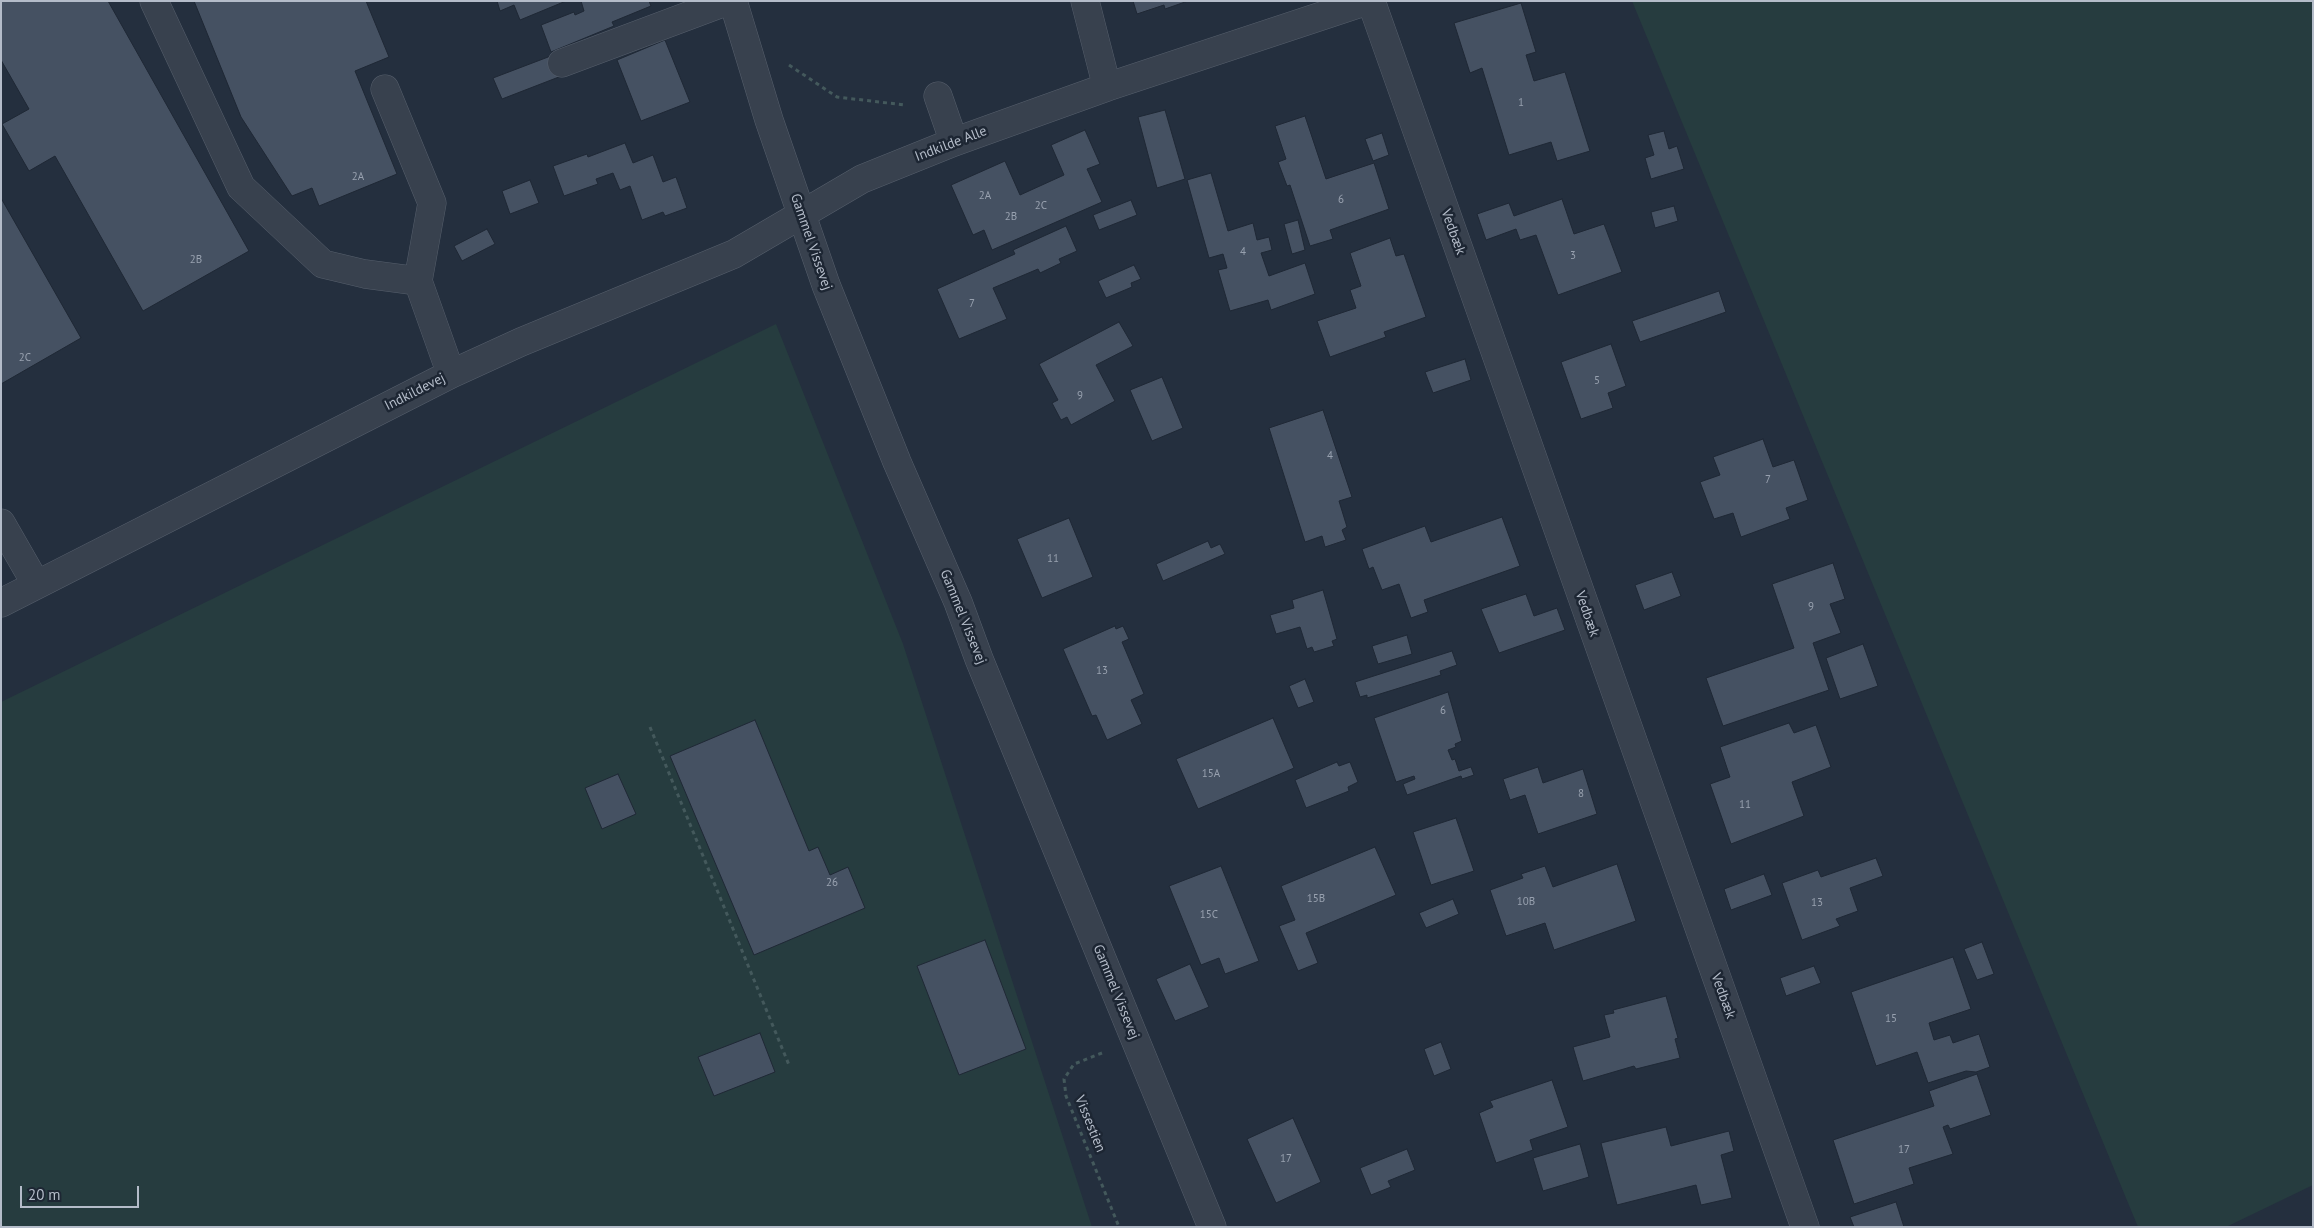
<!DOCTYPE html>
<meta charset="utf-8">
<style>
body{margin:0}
#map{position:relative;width:2314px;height:1228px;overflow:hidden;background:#242f3e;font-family:"PT Sans",sans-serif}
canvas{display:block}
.frame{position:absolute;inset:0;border:2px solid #b4bcc9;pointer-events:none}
.scale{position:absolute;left:20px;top:1186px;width:119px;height:22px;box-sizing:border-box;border:2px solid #b4bcc9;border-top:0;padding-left:6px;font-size:15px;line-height:18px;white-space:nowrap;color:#b4bcc9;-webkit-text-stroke:4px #1d2633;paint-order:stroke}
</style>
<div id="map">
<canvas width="2314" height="1228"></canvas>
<div class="frame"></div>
<div class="scale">20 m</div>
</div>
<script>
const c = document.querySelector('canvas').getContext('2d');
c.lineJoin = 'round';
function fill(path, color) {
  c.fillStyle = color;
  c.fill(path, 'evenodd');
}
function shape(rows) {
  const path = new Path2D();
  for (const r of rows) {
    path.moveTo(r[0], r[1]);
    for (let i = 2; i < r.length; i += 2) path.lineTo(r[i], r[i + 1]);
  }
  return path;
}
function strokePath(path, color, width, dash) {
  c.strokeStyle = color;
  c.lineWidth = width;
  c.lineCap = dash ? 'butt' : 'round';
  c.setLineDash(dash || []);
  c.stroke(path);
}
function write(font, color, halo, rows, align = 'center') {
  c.font = font + ' "PT Sans",sans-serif';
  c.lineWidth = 5;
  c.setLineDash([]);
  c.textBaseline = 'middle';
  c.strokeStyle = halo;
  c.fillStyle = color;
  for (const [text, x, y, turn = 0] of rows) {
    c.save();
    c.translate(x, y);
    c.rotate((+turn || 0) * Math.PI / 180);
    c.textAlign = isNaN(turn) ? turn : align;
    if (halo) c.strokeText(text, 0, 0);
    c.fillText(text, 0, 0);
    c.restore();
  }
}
fill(shape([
 [1632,1,2313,1,2313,1185,2226,1227,2138,1227],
 [776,324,903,644,1092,1227,1,1227,1,702]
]), '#263c3f');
const building = shape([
 [1,1,108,1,249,251,143,311,55,156,29,171,2,124,29,109,1,60,1,1],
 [194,1,366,1,389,57,355,71,397,174,319,206,312,188,292,196,241,117,194,1],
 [497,1,566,1,520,20,514,5,500,11,497,1],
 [581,1,649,1,651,6,612,22,614,26,551,52,541,25,574,12,575,15,584,11,581,1],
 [1133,1,1188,1,1165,9,1164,5,1137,14,1133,1],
 [1521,3,1536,52,1526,55,1534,81,1565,72,1590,151,1557,161,1551,142,1509,155,1482,68,1470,73,1454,23,1521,3],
 [665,40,690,102,641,121,617,60,665,40],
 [556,54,564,75,502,99,493,78,556,54],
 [1165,110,1185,179,1157,188,1138,117,1165,110],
 [1305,116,1326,179,1374,163,1389,209,1330,230,1333,239,1310,246,1290,185,1287,186,1278,162,1286,159,1275,126,1305,116],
 [1085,130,1100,164,1087,169,1102,202,992,250,984,230,973,235,951,185,1005,161,1020,195,1064,175,1051,145,1085,130],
 [1664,131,1669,149,1677,146,1684,169,1651,179,1645,158,1654,155,1648,135,1664,131],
 [1382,133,1389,155,1373,161,1365,139,1382,133],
 [625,143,633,163,653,155,663,182,676,177,687,208,665,216,663,212,642,220,630,186,620,190,613,173,596,179,598,184,564,196,553,166,587,154,588,157,625,143],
 [1211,173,1228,231,1253,223,1257,240,1269,237,1272,250,1261,253,1269,276,1305,263,1315,294,1271,310,1268,300,1230,311,1218,270,1227,268,1223,254,1209,258,1187,180,1211,173],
 [530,180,539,203,510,214,502,191,530,180],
 [1,198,81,338,1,384,1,198],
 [1562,199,1574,234,1604,224,1622,272,1558,295,1536,235,1520,240,1516,229,1486,240,1477,214,1509,203,1514,216,1562,199],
 [1131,200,1137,215,1099,230,1093,215,1131,200],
 [1674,206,1678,221,1655,228,1651,212,1674,206],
 [1298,220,1305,250,1292,254,1284,224,1298,220],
 [1066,226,1077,251,1059,259,1061,263,1040,273,1038,269,993,288,1007,319,959,339,937,289,1015,254,1013,250,1066,226],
 [487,229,495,244,462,261,454,246,487,229],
 [1390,238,1396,256,1404,254,1426,317,1384,332,1386,337,1330,357,1317,321,1356,308,1350,290,1361,286,1350,253,1390,238],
 [1134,265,1141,279,1131,283,1132,287,1106,298,1098,281,1134,265],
 [1719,291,1726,312,1640,342,1632,321,1719,291],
 [1119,322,1133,346,1096,365,1115,401,1071,425,1067,417,1061,420,1052,403,1058,400,1039,364,1119,322],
 [1611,344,1626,386,1608,393,1613,408,1581,419,1561,362,1611,344],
 [1465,359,1471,380,1433,393,1425,372,1465,359],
 [1162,377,1183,428,1152,441,1130,390,1162,377],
 [1323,410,1352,497,1339,501,1347,527,1342,530,1346,540,1325,547,1322,536,1305,542,1269,428,1323,410],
 [1763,439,1773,467,1794,460,1808,500,1786,508,1790,519,1741,537,1733,513,1714,519,1700,482,1720,475,1713,457,1763,439],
 [1502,517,1520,566,1424,600,1428,612,1411,618,1399,584,1382,590,1373,567,1369,569,1362,549,1425,526,1431,542,1502,517],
 [1069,518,1093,577,1042,598,1017,539,1069,518],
 [1208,541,1211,548,1220,544,1225,554,1163,581,1156,564,1208,541],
 [1833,563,1845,599,1830,604,1841,633,1813,643,1829,690,1723,726,1706,678,1794,648,1772,584,1833,563],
 [1672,572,1681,596,1644,610,1635,585,1672,572],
 [1323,590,1337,639,1332,641,1334,646,1314,652,1312,647,1307,649,1300,627,1276,634,1270,615,1294,608,1292,600,1323,590],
 [1526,594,1534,616,1557,608,1565,630,1499,653,1481,609,1526,594],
 [1115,626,1116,629,1123,626,1129,639,1122,642,1144,694,1131,700,1142,724,1107,740,1096,715,1092,716,1063,649,1115,626],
 [1407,635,1412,654,1378,664,1372,646,1407,635],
 [1863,644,1878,686,1840,699,1826,658,1863,644],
 [1452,651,1457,665,1440,671,1441,675,1367,698,1367,695,1360,697,1355,682,1452,651],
 [1305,679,1314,702,1298,708,1289,686,1305,679],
 [1448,692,1462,741,1455,744,1456,747,1448,750,1452,760,1455,759,1459,771,1471,767,1474,775,1462,779,1461,776,1407,795,1403,784,1415,779,1414,776,1396,782,1374,718,1448,692],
 [1273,718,1294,768,1198,809,1176,759,1273,718],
 [755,720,809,851,818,847,830,875,848,867,865,908,754,955,670,756,755,720],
 [1789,723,1794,733,1816,725,1831,767,1792,782,1804,816,1731,844,1710,784,1730,777,1720,747,1789,723],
 [1337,762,1339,766,1350,762,1358,782,1348,787,1349,791,1306,808,1295,780,1337,762],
 [1538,767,1543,783,1583,769,1597,814,1538,834,1525,795,1510,800,1503,779,1538,767],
 [618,774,636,814,602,829,585,788,618,774],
 [1456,818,1474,871,1431,885,1413,832,1456,818],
 [1375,847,1396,895,1306,933,1318,963,1298,971,1279,926,1295,920,1281,886,1375,847],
 [1876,858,1883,876,1850,888,1858,911,1836,919,1840,926,1802,940,1782,883,1818,870,1821,877,1876,858],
 [1617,864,1636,921,1554,950,1545,923,1506,936,1490,890,1523,878,1521,874,1545,866,1553,887,1617,864],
 [1221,866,1259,961,1225,974,1219,958,1201,965,1169,886,1221,866],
 [1764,874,1772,895,1731,910,1724,889,1764,874],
 [1453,899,1459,914,1426,928,1419,913,1453,899],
 [985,940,1026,1049,959,1075,917,966,985,940],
 [1982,942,1994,974,1977,980,1964,949,1982,942],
 [1953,957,1971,1009,1929,1023,1934,1040,1950,1035,1953,1043,1979,1034,1990,1067,1976,1072,1966,1071,1928,1083,1917,1052,1876,1066,1851,992,1953,957],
 [1190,964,1209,1007,1175,1021,1156,979,1190,964],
 [1814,966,1821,983,1786,996,1780,978,1814,966],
 [1666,996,1678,1038,1675,1039,1680,1058,1636,1069,1634,1066,1583,1081,1573,1047,1610,1037,1604,1015,1614,1013,1613,1010,1666,996],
 [760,1033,775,1072,714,1096,698,1057,760,1033],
 [1441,1042,1451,1069,1434,1076,1424,1049,1441,1042],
 [1977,1074,1991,1115,1950,1129,1948,1125,1943,1127,1953,1154,1909,1168,1914,1184,1854,1204,1833,1140,1934,1106,1929,1091,1977,1074],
 [1552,1080,1568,1127,1530,1140,1533,1150,1496,1163,1479,1113,1493,1107,1490,1101,1552,1080],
 [1293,1118,1321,1182,1276,1203,1247,1139,1293,1118],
 [1666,1127,1671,1146,1729,1131,1734,1151,1721,1155,1732,1198,1701,1205,1696,1185,1617,1205,1601,1143,1666,1127],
 [1580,1144,1589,1177,1543,1191,1533,1158,1580,1144],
 [1407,1149,1415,1170,1388,1181,1391,1187,1371,1195,1360,1168,1407,1149],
 [1896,1202,1904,1227,1854,1227,1850,1217,1896,1202]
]);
fill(building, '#455162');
strokePath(building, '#1f2835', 1);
const minor = shape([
 [154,1,241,187,323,264,365,274,418,281,451,374],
 [733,1,769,120,826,285,897,462,958,602,979,659,1212,1227],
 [1085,1,1107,87],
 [1371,1,1805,1227],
 [562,63,728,1],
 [385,89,432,203,418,281],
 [938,96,954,142],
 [1,523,36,584],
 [1,603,451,374,521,342,734,254,862,179,954,142,1107,87,1367,1]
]);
strokePath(minor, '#565f6c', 29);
strokePath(shape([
 [789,65,837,97,905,105],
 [650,727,789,1065],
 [1102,1053,1074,1064,1064,1079,1066,1096,1119,1227]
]), '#44595c', 3, [4, 4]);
strokePath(minor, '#38414e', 28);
write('11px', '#98a1af', null, [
 ["1",1521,103],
 ["2A",358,177],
 ["2A",985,196],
 ["6",1341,200],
 ["2C",1041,206],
 ["2B",1011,217],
 ["4",1243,252],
 ["3",1573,256],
 ["2B",196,260],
 ["7",972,304],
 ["2C",25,358],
 ["5",1597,381],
 ["9",1080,396],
 ["4",1330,456],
 ["7",1768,480],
 ["11",1053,559],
 ["9",1811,607],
 ["13",1102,671],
 ["6",1443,711],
 ["15A",1211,774],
 ["8",1581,794],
 ["11",1745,805],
 ["26",832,883],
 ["15B",1316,899],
 ["10B",1526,902],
 ["13",1817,903],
 ["15C",1209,915],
 ["15",1891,1019],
 ["17",1904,1150],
 ["17",1286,1159]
]);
write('14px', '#b4bcc9', '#1d2633', [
 ["Indkilde Alle",951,144,-21],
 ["Vedbæk",1453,232,70],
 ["Gammel Vissevej",811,242,71],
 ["Indkildevej",415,392,-27],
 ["Vedbæk",1587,614,71],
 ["Gammel Vissevej",963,617,68],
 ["Gammel Vissevej",1116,992,68],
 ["Vedbæk",1723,996,70],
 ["Vissestien",1090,1124,68]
]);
</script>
